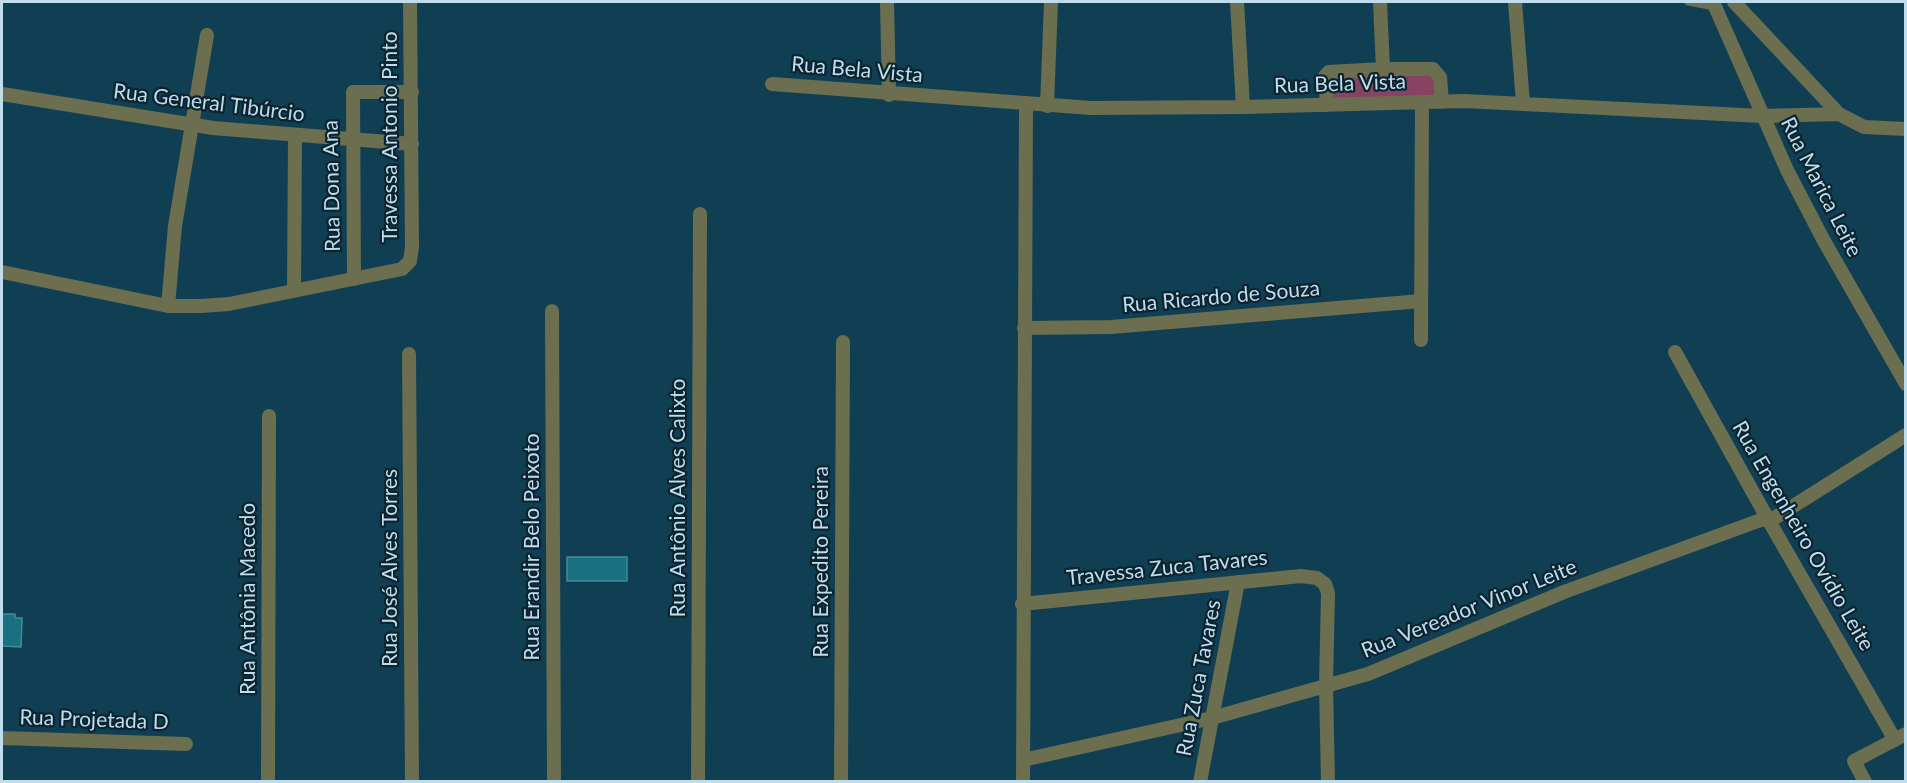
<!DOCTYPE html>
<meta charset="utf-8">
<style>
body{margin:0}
#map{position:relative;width:1907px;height:783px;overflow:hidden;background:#103f54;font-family:Lato,sans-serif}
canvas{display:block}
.frame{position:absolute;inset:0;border:3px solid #c0dded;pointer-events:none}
</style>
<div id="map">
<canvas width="1907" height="783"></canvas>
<div class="frame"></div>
</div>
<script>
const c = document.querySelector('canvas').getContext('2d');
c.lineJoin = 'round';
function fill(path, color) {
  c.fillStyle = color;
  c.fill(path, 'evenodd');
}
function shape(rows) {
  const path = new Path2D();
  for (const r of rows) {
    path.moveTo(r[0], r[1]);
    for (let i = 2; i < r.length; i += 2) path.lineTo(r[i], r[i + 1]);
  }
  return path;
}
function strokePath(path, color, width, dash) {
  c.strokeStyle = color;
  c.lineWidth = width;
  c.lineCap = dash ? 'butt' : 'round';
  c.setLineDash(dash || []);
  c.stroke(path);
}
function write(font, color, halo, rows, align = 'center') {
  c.font = font + ' Lato,sans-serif';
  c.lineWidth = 4.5;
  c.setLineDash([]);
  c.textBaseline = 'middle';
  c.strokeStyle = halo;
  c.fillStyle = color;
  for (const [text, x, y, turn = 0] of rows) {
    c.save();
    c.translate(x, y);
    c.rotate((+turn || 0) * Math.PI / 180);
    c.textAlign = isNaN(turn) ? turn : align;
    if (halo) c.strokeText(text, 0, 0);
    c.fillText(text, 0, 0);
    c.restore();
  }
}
fill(shape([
 [1431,75,1435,80,1436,95,1333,101,1332,77]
]), '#864362');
const building = shape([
 [567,557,627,557,627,581,567,581,567,557],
 [2,614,15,614,15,618,22,618,21,647,2,646,2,614]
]);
fill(building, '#19707e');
strokePath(building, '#428c9a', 1.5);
strokePath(shape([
 [1688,2,1715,7]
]), '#6c6e50', 7);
strokePath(shape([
 [887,2,889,95],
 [1237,2,1243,107],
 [1380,2,1383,69],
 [1515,2,1523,103],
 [1713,2,1787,170,1824,241,1906,384],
 [1734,2,1839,114],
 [772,84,1091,108,1243,107,1464,101,1762,116,1839,114,1864,127,1906,129],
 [2,94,213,128,412,144],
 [1327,105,1325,76,1329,72,1383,69,1433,69,1440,77,1442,102],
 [1047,106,1051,2],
 [2,272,168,306,201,306,229,304,402,269,410,261,412,247,410,2],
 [354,279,353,92,412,92],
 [294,290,295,136],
 [168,306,175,226,207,35],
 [552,311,554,782],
 [1024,328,1111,327,1421,301],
 [1421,340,1422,102],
 [1675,352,1765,514,1895,740],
 [409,354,412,782],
 [1022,604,1301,576,1317,578,1325,584,1328,593,1326,685,1328,782],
 [2,738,186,744],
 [1023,760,1212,718,1368,674,1564,592,1758,521,1776,517,1906,435],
 [268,782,269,416],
 [698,782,700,214],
 [841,782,843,342],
 [1023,782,1026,105],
 [1200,782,1238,582],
 [1865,782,1854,761,1906,734]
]), '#6c6e50', 14);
write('21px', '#c0dded', '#0b2430', [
 ["Rua Bela Vista",857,70,5],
 ["Rua Bela Vista",1340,84,-2],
 ["Rua General Tibúrcio",209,103,7],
 ["Travessa Antonio Pinto",390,137,-90],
 ["Rua Dona Ana",332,186,-91],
 ["Rua Marica Leite",1821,187,63],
 ["Rua Ricardo de Souza",1221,297,-5],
 ["Rua Antônio Alves Calixto",678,498,-90],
 ["Rua Engenheiro Ovídio Leite",1803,536,60],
 ["Rua Erandir Belo Peixoto",532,547,-90],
 ["Rua Expedito Pereira",821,562,-90],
 ["Rua José Alves Torres",390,568,-90],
 ["Travessa Zuca Tavares",1167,568,-6],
 ["Rua Antônia Macedo",248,599,-90],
 ["Rua Vereador Vinor Leite",1469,609,-22],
 ["Rua Zuca Tavares",1199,678,-79],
 ["Rua Projetada D",94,720,2]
]);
</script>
